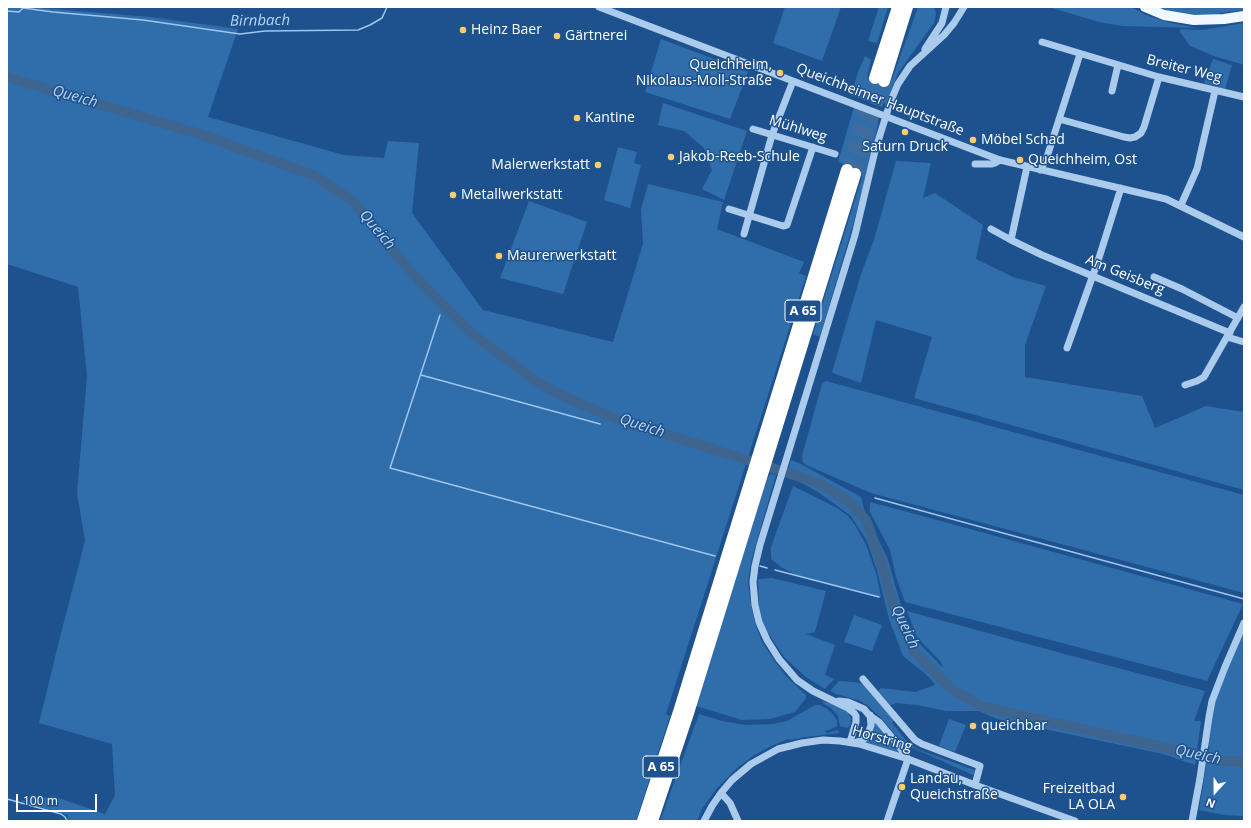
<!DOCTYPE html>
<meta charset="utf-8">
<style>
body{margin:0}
#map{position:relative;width:1251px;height:828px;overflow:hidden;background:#1d528e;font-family:"Open Sans",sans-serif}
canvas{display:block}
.frame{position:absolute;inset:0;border:8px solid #fff;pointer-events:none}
.north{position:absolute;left:1195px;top:772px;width:40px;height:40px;-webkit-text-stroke:3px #1d528e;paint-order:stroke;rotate:201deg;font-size:11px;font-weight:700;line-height:16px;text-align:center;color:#fff}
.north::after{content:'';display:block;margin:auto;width:14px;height:18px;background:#fff;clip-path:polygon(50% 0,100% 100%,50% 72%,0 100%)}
.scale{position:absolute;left:16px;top:794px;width:81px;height:18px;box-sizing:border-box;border:2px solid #fff;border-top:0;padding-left:5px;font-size:12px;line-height:14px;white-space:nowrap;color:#fff;-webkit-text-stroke:3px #1d528e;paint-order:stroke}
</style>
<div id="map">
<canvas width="1251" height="828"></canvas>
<div class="frame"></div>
<div class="north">N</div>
<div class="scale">100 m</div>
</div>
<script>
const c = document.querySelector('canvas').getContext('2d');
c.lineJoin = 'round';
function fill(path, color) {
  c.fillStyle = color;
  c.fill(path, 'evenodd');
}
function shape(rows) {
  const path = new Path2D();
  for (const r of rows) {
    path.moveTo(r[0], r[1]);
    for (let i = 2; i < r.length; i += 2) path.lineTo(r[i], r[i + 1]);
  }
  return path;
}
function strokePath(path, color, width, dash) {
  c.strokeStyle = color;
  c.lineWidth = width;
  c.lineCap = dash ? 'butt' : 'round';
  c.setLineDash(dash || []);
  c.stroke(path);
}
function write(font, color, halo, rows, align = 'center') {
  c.font = font + ' "Open Sans",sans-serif';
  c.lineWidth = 3;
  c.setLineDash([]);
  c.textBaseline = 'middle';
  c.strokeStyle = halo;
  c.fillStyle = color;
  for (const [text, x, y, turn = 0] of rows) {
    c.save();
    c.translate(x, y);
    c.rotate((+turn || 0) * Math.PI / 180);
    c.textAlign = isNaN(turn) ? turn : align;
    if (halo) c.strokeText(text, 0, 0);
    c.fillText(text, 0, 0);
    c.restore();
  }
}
fill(shape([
 [7,7,30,7,150,17,238,29,208,117,344,155,384,158,388,141,419,143,412,213,483,310,613,342,643,244,641,209,648,184,723,202,717,229,804,262,799,273,806,276,666,714,670,716,636,821,67,821,68,815,20,801,53,796,105,814,115,795,112,744,39,723,60,637,85,541,77,493,87,376,78,287,7,264],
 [785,7,841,7,822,61,773,43],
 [879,7,888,7,877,43,868,41],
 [918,7,934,7,936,14,934,23,898,73,890,96,885,104,879,102,874,103,851,95,858,72,865,56,871,60,867,78,883,85,888,84,892,79],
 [1049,7,1131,7,1146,15,1161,20,1171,23,1198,28,1123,26,1099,22],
 [1154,7,1244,7,1244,10,1199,16,1179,14],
 [1244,23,1244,65,1214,56,1190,46,1180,32,1180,29,1203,30],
 [661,39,748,72,730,119,645,92],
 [1213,59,1232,65,1225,89,1204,83],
 [663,103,747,131,724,200,702,189,712,170,704,148,684,131,658,125],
 [854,107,873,114,877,118,878,124,860,201,820,337,813,334,862,177,859,165,856,162,852,162,842,163,838,162],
 [618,147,637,152,634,163,641,165,630,208,604,200],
 [896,161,931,163,923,198,935,193,983,225,976,259,1013,277,1046,286,1025,345,1025,377,1142,396,1155,428,1206,406,1244,412,1244,490,914,398,932,337,876,320,861,383,835,374,832,372,861,274,874,240],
 [529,201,587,222,563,294,500,278],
 [826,381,1244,495,1244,593,871,493,806,465,803,462,802,456,822,384],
 [791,460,801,464,861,497,865,513,887,557,902,609,917,641,943,668,941,662,917,637,907,611,1061,653,1205,691,1194,721,1201,721,1195,765,1163,754,997,719,979,711,946,711,917,705,897,703,890,705,878,691,881,688,915,692,935,685,929,677,903,656,889,619,877,570,867,541,851,516,818,492,793,478,786,476],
 [770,474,776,475,752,558,748,581,750,599,755,623,762,642,774,660,786,676,806,695,806,698,795,712,770,719,742,720,696,706,767,478,768,478],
 [793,486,837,508,848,516,855,525,866,545,876,573,881,597,800,577,781,567,771,559,771,547],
 [870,502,919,515,1243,604,1207,681,905,602,896,577,890,550,870,512],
 [772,578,826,591,815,632,806,634,835,645,825,675,835,679,828,685,825,689,807,678,784,657,767,631,763,622,759,606,758,579],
 [854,615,882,625,872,651,844,642],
 [1244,623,1244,816,1224,815,1199,810,1209,748,1208,722],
 [839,681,854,682,864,684,894,720,892,723,909,744,920,750,974,770,975,771,973,775,902,743,882,719,867,705,858,700,836,694,830,691],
 [822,701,843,707,848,712,851,719,850,726,847,728,840,726,838,716,831,708,824,704],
 [815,705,819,705,826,708,832,713,837,721,837,726,831,729,825,731,827,733,838,730,839,733,806,737,790,740,788,739,771,746,753,756,737,768,717,788,702,809,697,821,660,821,699,714,722,721,745,725,773,724,787,721],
 [871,718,908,759,866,746,864,739],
 [949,719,966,725,955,752,939,746]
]), '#306dab');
strokePath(shape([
 [7,11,19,12,23,8,53,12,143,20,240,34,265,31,358,30,370,25,382,18,387,7],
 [443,306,443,305],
 [440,315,390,468,715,556],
 [421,375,600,424],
 [875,498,1244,599],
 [760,566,767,568],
 [775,570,879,597],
 [7,799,61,814,65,817,67,821]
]), '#9ec6ef', 1.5);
strokePath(shape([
 [7,77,200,134,315,176,354,202,395,253,422,284,470,332,536,381,558,394,609,416,819,483,848,501,866,520,882,564,892,601,914,651,951,689,983,707,1224,761,1244,762]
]), '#3d658f', 10);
strokePath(shape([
 [847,170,875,78],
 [855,174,884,81]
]), '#3f6c9f', 12, [12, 6]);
strokePath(shape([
 [599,7,1000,160,1166,199,1244,237],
 [1042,42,1159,77,1244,97],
 [925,49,942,23,946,7],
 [1112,91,1118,65],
 [1059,119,1124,137,1130,138,1135,137,1141,133,1144,127,1159,77],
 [753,129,835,154],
 [975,164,992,164,995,163,1000,160],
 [1027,167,1011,240,1042,255,1230,333],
 [1040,170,1046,160,1080,54],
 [1181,205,1197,169,1215,91],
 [729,209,783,226,787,225,813,147],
 [991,229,1011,240],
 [744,234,772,135,793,81],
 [1154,277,1182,289,1238,318],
 [1227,337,1244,342],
 [1067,348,1098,261,1121,188],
 [1185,385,1197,381,1204,377,1244,307],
 [863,679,915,740,922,744,980,766,975,785],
 [839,701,848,702,864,709,869,715,879,722,899,746,908,759],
 [850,742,856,722,856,716,854,713,848,708,813,691,797,680,779,659,767,640,759,622,755,605,753,582,755,566,760,545,855,235,875,151,890,103,898,84,910,66,944,35,954,23,964,7],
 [855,743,864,739,868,734,871,725,870,715],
 [721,793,730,803,738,821],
 [704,821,712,806,721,793,732,780,751,764,778,749,802,743,823,740,840,741,859,744,908,759,975,785,1075,821],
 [887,821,908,759],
 [1192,821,1200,778,1209,717,1212,701,1225,667,1244,623]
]), '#abcbed', 7);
strokePath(shape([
 [1145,7,1164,15,1194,20,1224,19,1244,16]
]), '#f1f7ff', 10);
strokePath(shape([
 [875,78,898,7],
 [884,81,907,7],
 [643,821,679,712,847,170],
 [652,821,688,713,855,174]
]), '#fff', 12);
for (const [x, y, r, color] of [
 [463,30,4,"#fdcd69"],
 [557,36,4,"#fdcd69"],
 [780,73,4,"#fdcd69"],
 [577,118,4,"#fdcd69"],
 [905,132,4,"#fdcd69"],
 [973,140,4,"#fdcd69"],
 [671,157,4,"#fdcd69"],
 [1020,160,4,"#fdcd69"],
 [598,165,4,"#fdcd69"],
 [453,195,4,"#fdcd69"],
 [499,256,4,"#fdcd69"],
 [973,726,4,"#fdcd69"],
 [902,787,4,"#fdcd69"],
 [1123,797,4,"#fdcd69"]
]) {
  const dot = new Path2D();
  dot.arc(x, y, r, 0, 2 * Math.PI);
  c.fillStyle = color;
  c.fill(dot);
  strokePath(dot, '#1d528e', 1.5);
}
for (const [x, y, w] of [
 [803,311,36],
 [661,767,36]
]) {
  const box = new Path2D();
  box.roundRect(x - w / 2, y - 11, w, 22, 3);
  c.fillStyle = '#1d528e';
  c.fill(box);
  strokePath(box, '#fff', 1);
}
write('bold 13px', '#fff', null, [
 ["A 65",803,311],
 ["A 65",661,767]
]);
write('14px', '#fff', '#1d528e', [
 ["Heinz Baer",471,30],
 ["Gärtnerei",565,36],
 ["Queichheim,",772,65,"right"],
 ["Nikolaus-Moll-Straße",772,81,"right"],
 ["Kantine",585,118],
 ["Möbel Schad",981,140],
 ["Saturn Druck",905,147,"center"],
 ["Jakob-Reeb-Schule",679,157],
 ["Queichheim, Ost",1028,160],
 ["Malerwerkstatt",590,165,"right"],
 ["Metallwerkstatt",461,195],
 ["Maurerwerkstatt",507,256],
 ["queichbar",981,726],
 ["Landau,",910,779],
 ["Queichstraße",910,795],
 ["Freizeitbad",1115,789,"right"],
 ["LA OLA",1115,805,"right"]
], 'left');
write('14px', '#fff', '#1d528e', [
 ["Breiter Weg",1184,69,14],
 ["Queichheimer Hauptstraße",880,100,21],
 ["Mühlweg",798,129,17],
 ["Am Geisberg",1125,275,22],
 ["Horstring",882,739,16]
]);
write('italic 15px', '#b6d5f4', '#1d528e', [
 ["Birnbach",260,21,-1],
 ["Queich",75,97,16],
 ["Queich",377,230,50],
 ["Queich",642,426,18],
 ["Queich",905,627,65],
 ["Queich",1198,755,12]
]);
</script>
